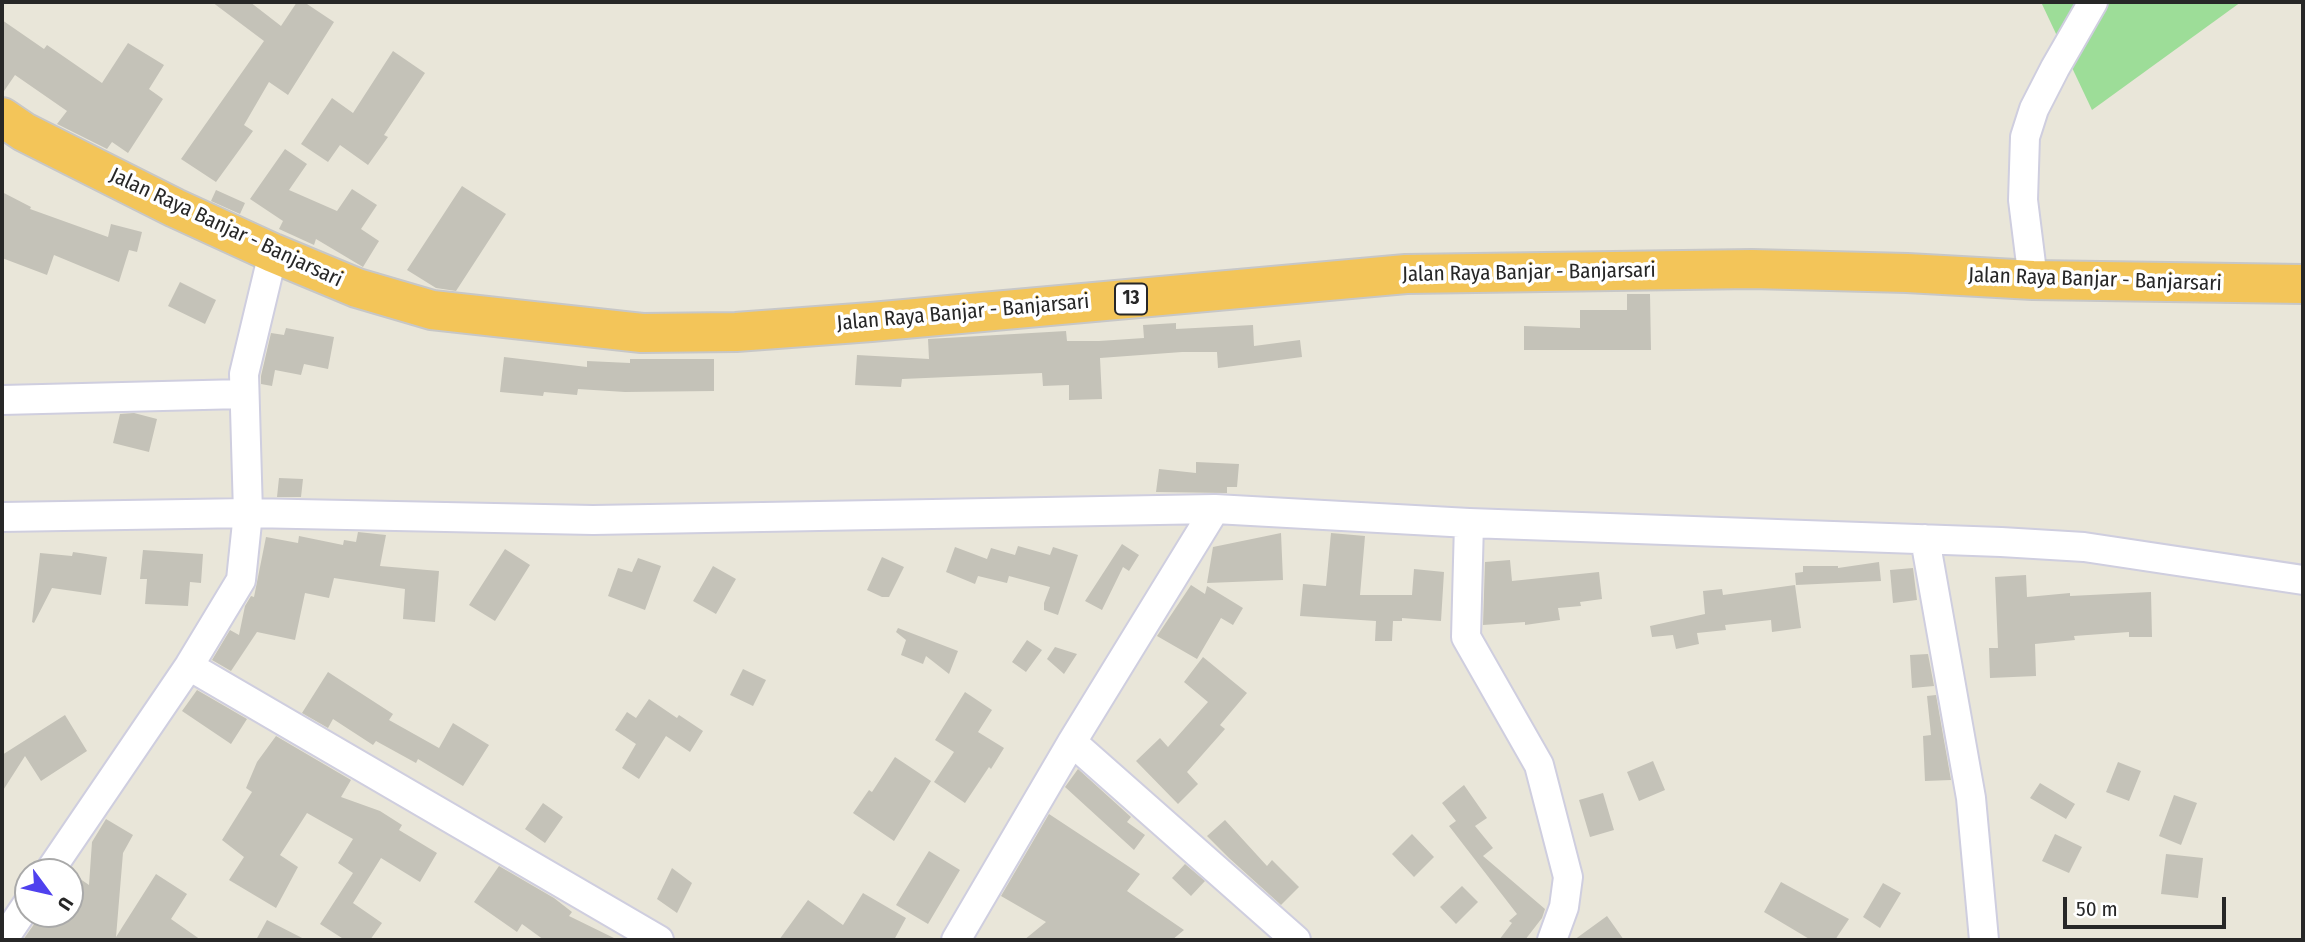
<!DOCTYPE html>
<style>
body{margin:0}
#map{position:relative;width:2305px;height:942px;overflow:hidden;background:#e9e6d9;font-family:"Fira Sans Condensed",sans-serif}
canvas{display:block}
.frame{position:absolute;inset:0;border:4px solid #272727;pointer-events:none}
.north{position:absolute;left:14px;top:858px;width:70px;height:70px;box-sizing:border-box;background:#fff;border:2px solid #a9a9a9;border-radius:50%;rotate:123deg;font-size:19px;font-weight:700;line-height:28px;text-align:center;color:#272727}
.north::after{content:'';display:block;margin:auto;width:24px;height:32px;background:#4f41ee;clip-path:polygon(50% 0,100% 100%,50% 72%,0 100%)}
.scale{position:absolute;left:2063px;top:897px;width:163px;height:32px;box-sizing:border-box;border:4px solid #272727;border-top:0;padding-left:9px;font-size:21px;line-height:24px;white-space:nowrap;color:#272727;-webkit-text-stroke:5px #fff;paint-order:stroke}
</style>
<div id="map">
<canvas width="2305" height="942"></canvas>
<div class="frame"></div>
<div class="north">U</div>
<div class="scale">50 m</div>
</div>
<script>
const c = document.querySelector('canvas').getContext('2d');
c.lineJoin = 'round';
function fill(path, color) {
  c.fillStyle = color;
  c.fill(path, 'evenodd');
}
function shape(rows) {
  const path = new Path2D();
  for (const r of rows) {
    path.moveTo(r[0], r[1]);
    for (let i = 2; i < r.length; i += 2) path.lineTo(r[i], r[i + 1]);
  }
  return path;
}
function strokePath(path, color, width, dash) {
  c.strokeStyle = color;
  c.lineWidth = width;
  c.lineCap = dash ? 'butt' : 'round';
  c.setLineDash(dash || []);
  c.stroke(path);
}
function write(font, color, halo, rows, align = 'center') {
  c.font = font + ' "Fira Sans Condensed",sans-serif';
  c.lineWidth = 7;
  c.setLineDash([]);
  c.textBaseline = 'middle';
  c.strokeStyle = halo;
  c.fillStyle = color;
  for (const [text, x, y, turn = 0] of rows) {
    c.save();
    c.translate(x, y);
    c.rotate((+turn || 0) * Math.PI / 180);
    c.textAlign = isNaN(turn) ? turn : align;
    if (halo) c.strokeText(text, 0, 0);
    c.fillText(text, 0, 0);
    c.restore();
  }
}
fill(shape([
 [2041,2,2241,2,2092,110]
]), '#9ddd98');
fill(shape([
 [212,2,250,2,281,26,297,2,304,2,334,22,288,95,269,82,244,125,253,131,216,182,181,159,264,41],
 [2,20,44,49,47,45,102,83,128,43,164,65,149,89,163,99,128,153,112,142,107,149,57,124,67,111,15,75,2,94],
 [393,51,425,73,384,135,388,137,368,165,340,145,328,162,301,144,332,98,353,113],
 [285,149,307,164,289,190,337,211,352,189,377,205,361,229,379,241,363,267,316,239,314,245,279,229,283,221,250,199],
 [462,186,506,214,456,291,436,288,407,270],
 [216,190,245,203,240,214,211,201],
 [2,192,31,207,30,209,108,237,111,224,142,232,137,252,129,250,119,282,54,255,47,275,2,258],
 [180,282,216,300,205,324,168,306],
 [1627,294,1650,294,1651,350,1524,350,1524,326,1580,328,1580,310,1627,310],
 [1176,323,1176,329,1253,325,1254,346,1300,340,1302,357,1218,368,1217,352,1182,352,1100,358,1102,399,1069,400,1069,385,1043,386,1042,373,902,379,901,387,855,385,857,355,929,359,928,339,1066,331,1067,341,1099,341,1144,338,1143,325],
 [286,328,334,337,328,369,304,364,301,375,275,370,272,386,261,384,261,376,271,333,284,335],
 [504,357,587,367,587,361,630,363,630,359,714,359,714,391,625,392,578,389,577,395,544,392,543,396,500,392],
 [134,413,157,419,149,452,113,443,120,414],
 [1196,462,1239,464,1237,487,1227,487,1227,493,1156,492,1159,469,1196,473],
 [279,478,303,479,301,497,277,497],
 [358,532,386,535,380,566,439,571,435,622,403,619,405,589,334,578,329,598,305,593,295,640,257,632,231,671,212,660,230,630,239,635,245,606,251,596,254,597,266,537,298,543,299,536,343,545,344,540,356,542],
 [1281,533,1283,580,1207,583,1213,547],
 [1331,533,1365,536,1360,595,1412,595,1414,569,1444,572,1441,621,1402,618,1402,621,1393,621,1392,641,1375,641,1376,621,1300,616,1303,584,1326,586],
 [1122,544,1139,555,1129,571,1123,567,1102,610,1085,601],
 [1018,546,1050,555,1053,547,1078,555,1058,615,1044,610,1044,603,1050,587,1009,576,1007,583,978,576,975,584,946,572,955,547,987,559,991,548,1015,555],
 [505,549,530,565,495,621,469,605],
 [143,550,203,554,201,583,190,582,188,606,145,604,147,579,140,579],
 [73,552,107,557,101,595,52,588,34,623,32,622,40,553,72,556],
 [882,557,904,567,889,597,882,597,867,590],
 [638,558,661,566,645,610,608,596,618,568,632,572],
 [1510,560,1512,581,1599,572,1602,599,1580,602,1581,606,1558,608,1560,620,1525,625,1525,622,1483,625,1485,562],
 [1879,562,1881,581,1796,585,1795,573,1803,572,1803,566,1838,566,1838,568],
 [713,566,736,579,716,614,693,601],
 [1913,568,1917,600,1893,603,1890,570],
 [2026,575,2027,597,2070,593,2070,596,2151,592,2152,637,2129,637,2129,632,2074,636,2075,640,2035,644,2036,676,1990,678,1989,648,1998,648,1995,577],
 [1191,585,1205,594,1207,586,1243,608,1233,625,1221,618,1197,659,1157,636],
 [1795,585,1801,628,1772,632,1771,620,1725,625,1726,630,1697,633,1699,644,1676,649,1673,635,1652,637,1650,626,1705,614,1703,591,1722,589,1723,595],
 [898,628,958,651,949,674,926,656,923,664,901,655,906,640,896,632],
 [1027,640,1042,650,1026,672,1012,662],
 [1055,647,1077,654,1064,674,1047,659],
 [1928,654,1934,686,1912,688,1910,655],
 [1203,657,1247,693,1220,725,1225,729,1187,772,1198,784,1178,804,1136,761,1160,738,1168,747,1208,702,1184,682],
 [743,669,766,680,753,706,730,695],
 [328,672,393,714,389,720,439,748,453,723,489,745,463,786,418,759,416,763,376,741,373,745,333,719,328,728,302,713],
 [197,690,247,719,231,744,182,711],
 [965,692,992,710,978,732,1004,748,991,769,989,767,965,803,934,782,954,752,935,740],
 [1936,695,1951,780,1925,781,1923,736,1931,735,1927,696],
 [649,699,677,718,679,715,703,731,690,752,666,736,639,779,622,768,636,744,615,730,627,712,636,718],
 [65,715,87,751,41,781,25,756,2,792,2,755],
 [276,736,351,780,341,797,380,811,402,825,399,830,437,853,420,882,381,858,353,903,382,923,370,940,345,940,320,924,353,873,338,863,353,839,307,813,280,855,298,867,276,908,229,880,244,857,222,840,252,792,246,788,257,762],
 [895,757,931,781,894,841,853,813,869,790,872,792],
 [1653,761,1665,790,1639,801,1627,772],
 [2118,762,2141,771,2129,801,2106,792],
 [1078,769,1131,817,1127,822,1145,835,1134,850,1065,787],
 [2040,783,2075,804,2066,819,2030,798],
 [1464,785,1487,818,1475,826,1493,848,1483,856,1545,909,1542,918,1525,940,1499,940,1512,923,1509,921,1517,914,1449,826,1456,821,1442,803],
 [1603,793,1614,830,1590,837,1579,800],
 [2174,795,2197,803,2181,845,2159,836],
 [543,803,563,817,545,843,525,829],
 [1049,814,1140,874,1127,891,1184,930,1172,940,1024,940,1046,922,1001,896],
 [106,819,133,835,123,853,116,937,156,874,187,894,171,919,201,940,23,940,39,917,47,923,53,914,70,914,70,872,89,885,92,842],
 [1225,820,1267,866,1272,860,1299,887,1281,905,1229,858,1207,836],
 [1412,834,1434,857,1414,877,1392,854],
 [2055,834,2082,847,2069,873,2042,861],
 [929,851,960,870,928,924,896,905],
 [2166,854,2203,858,2198,898,2161,894],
 [1185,864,1205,881,1191,896,1172,878],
 [499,866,554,898,572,912,569,916,618,940,544,940,522,924,517,932,474,902],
 [672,868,692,883,677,913,657,899],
 [1781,882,1849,919,1835,940,1811,940,1764,912],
 [1883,883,1901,893,1880,928,1863,917],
 [1462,886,1478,902,1456,924,1440,907],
 [863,893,906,918,894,940,779,940,808,900,843,925],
 [1607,916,1624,940,1574,940],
 [267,920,306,940,256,940]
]), '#c4c2b8');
const minor = shape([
 [2033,280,2023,200,2025,137,2034,109,2055,68,2093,2],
 [2,400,243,394],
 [2,517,248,513,593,520,1215,509,1469,523,2001,542,2084,547,2303,580],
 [1469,523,1466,637,1539,765,1568,877,1564,907,1552,940],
 [1925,539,1971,798,1984,940],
 [189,666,659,940],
 [1072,742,1296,940],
 [49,872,189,666,241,580,248,513,244,374,273,253],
 [3,940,28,903],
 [956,940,1072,742,1215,509]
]);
const highway = shape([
 [2,117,24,132,175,208,273,253,357,288,432,310,642,333,736,332,871,322,1406,274,1752,269,1907,273,2033,280,2303,284]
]);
strokePath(minor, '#cfcedf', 32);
strokePath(highway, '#c7c7c7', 42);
strokePath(minor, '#fff', 28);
strokePath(highway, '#f3c559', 38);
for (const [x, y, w] of [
 [1131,299,32]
]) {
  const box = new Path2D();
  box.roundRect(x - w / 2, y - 15.5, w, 31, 5);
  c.fillStyle = '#fff';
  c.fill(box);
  strokePath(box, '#272727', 2);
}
write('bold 19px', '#272727', null, [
 ["13",1131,299]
]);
write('21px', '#272727', '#fff', [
 ["Jalan Raya Banjar - Banjarsari",226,228,25],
 ["Jalan Raya Banjar - Banjarsari",1529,273,-1],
 ["Jalan Raya Banjar - Banjarsari",2095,280,2],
 ["Jalan Raya Banjar - Banjarsari",963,313,-5]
]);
</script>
